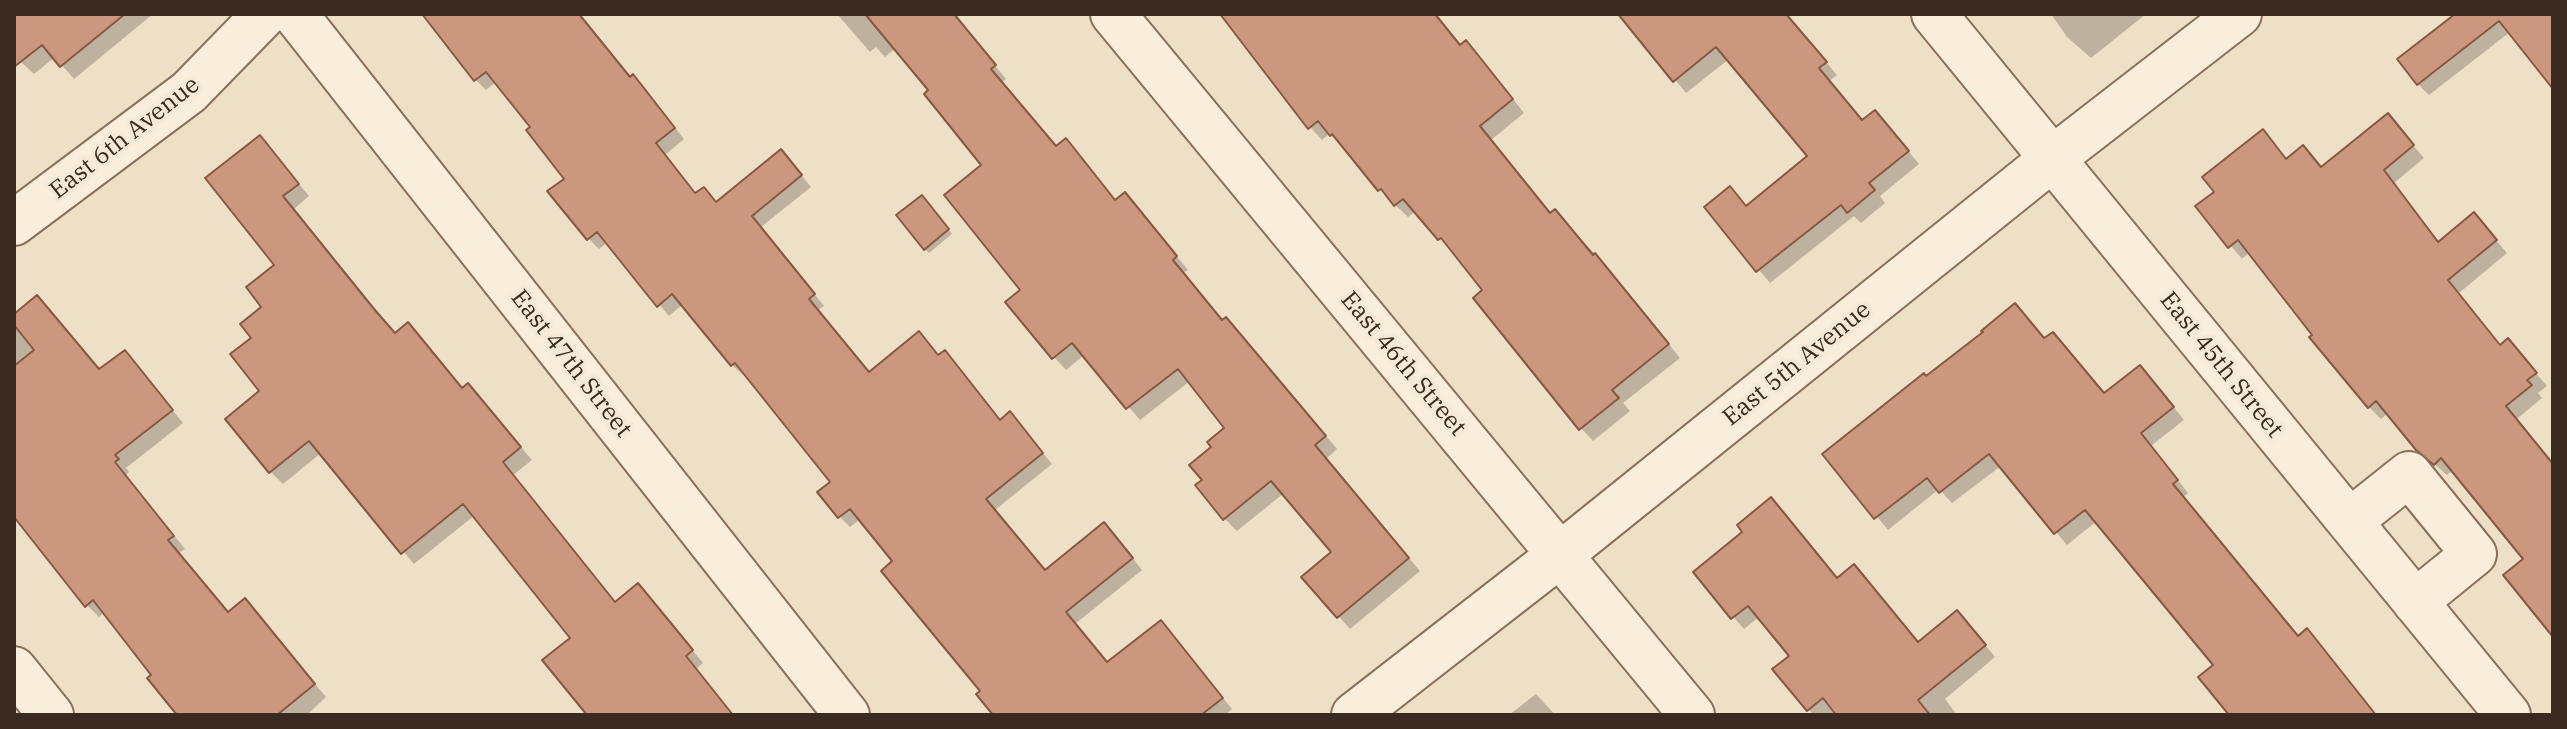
<!DOCTYPE html>
<style>
body{margin:0}
#map{position:relative;width:2567px;height:729px;overflow:hidden;background:#eedfc7;font-family:"IBM Plex Serif",serif}
canvas{display:block}
.frame{position:absolute;inset:0;border:16px solid #3a2a20;pointer-events:none}
</style>
<div id="map">
<canvas width="2567" height="729"></canvas>
<div class="frame"></div>
</div>
<script>
const c = document.querySelector('canvas').getContext('2d');
c.lineJoin = 'round';
function fill(path, color) {
  c.fillStyle = color;
  c.fill(path, 'evenodd');
}
function shape(rows) {
  const path = new Path2D();
  for (const r of rows) {
    path.moveTo(r[0], r[1]);
    for (let i = 2; i < r.length; i += 2) path.lineTo(r[i], r[i + 1]);
  }
  return path;
}
function strokePath(path, color, width, dash) {
  c.strokeStyle = color;
  c.lineWidth = width;
  c.lineCap = dash ? 'butt' : 'round';
  c.setLineDash(dash || []);
  c.stroke(path);
}
function write(font, color, halo, rows, align = 'center') {
  c.font = font + ' "IBM Plex Serif",serif';
  c.lineWidth = 8;
  c.setLineDash([]);
  c.textBaseline = 'middle';
  c.strokeStyle = halo;
  c.fillStyle = color;
  for (const [text, x, y, turn = 0] of rows) {
    c.save();
    c.translate(x, y);
    c.rotate((+turn || 0) * Math.PI / 180);
    c.textAlign = isNaN(turn) ? turn : align;
    if (halo) c.strokeText(text, 0, 0);
    c.fillText(text, 0, 0);
    c.restore();
  }
}
fill(shape([
 [14,14,153,14,74,79,55,57,34,74,21,62,14,53],
 [430,14,578,14,631,78,633,77,644,87,684,139,665,155,696,195,717,203,791,162,811,187,761,227,824,306,818,310,870,374,939,357,945,352,1001,421,1020,425,1052,464,995,510,1046,572,1115,536,1142,570,1075,624,1108,664,1161,622,1232,709,1225,715,995,715,895,562,860,519,850,527,840,517,833,482,745,373,743,375,732,365,683,304,669,316,608,242,599,249,589,239,566,179,533,127,496,82,486,90,475,79],
 [837,14,953,14,1006,79,1002,82,1057,147,1066,140,1117,202,1125,195,1137,207,1188,270,1183,273,1224,322,1238,332,1337,449,1326,459,1420,571,1350,629,1304,577,1334,552,1284,493,1237,531,1225,519,1205,480,1214,447,1227,428,1190,381,1140,420,1084,355,1066,370,1054,357,1022,290,984,166,931,91,896,48,885,57,876,47,870,52],
 [1223,14,1435,14,1461,46,1478,55,1524,113,1491,140,1552,214,1555,211,1608,268,1680,358,1623,403,1630,411,1593,441,1581,428,1485,291,1452,251,1416,211,1408,217,1392,202,1330,133,1322,140,1310,127],
 [1621,14,1785,14,1837,75,1829,81,1863,122,1887,125,1919,164,1880,196,1885,203,1861,223,1854,216,1770,283,1707,208,1730,188,1748,207,1810,157,1729,59,1686,93],
 [2051,14,2146,14,2091,58,2067,37],
 [2458,14,2553,14,2510,32,2429,95,2418,84],
 [2388,116,2424,158,2394,183,2440,243,2474,215,2507,253,2459,293,2501,346,2508,341,2547,386,2538,393,2542,398,2517,419,2553,464,2553,623,2526,559,2453,470,2447,475,2417,449,2388,413,2381,419,2369,407,2250,252,2242,259,2198,207,2216,192,2263,132,2287,161,2303,147,2323,169],
 [260,137,309,196,294,209,396,334,463,389,479,397,532,460,513,475,616,603,650,598,703,663,696,669,733,715,589,715,573,638,475,515,414,564,321,453,283,484,271,472,228,419,261,392,253,338,276,265],
 [926,201,952,234,929,253,925,249],
 [14,316,100,371,125,352,183,423,126,468,129,472,126,475,185,549,179,553,229,614,245,601,326,697,307,715,179,715,154,675,105,612,99,617,87,605,14,515,14,329,17,326],
 [2046,340,2105,395,2151,379,2184,420,2151,446,2188,493,2183,497,2299,637,2318,643,2376,715,2232,715,2216,665,2097,521,2067,545,2001,466,1952,503,1939,489,1888,530,1825,454,1927,379],
 [1695,573,1838,580,1919,644,1968,624,1995,657,1945,699,1957,715,1814,715,1809,710,1791,657,1759,617,1744,629],
 [1536,694,1555,715,1509,715]
]), '#0003');
const building = shape([
 [14,14,125,14,60,67,42,45,14,67,14,14],
 [422,14,579,14,630,77,633,74,675,128,656,143,695,193,704,187,716,202,781,149,802,175,752,216,815,294,809,299,869,372,919,331,938,355,945,350,1000,420,1010,411,1043,453,986,499,1045,570,1104,522,1133,558,1066,612,1107,662,1161,620,1223,698,1201,715,993,715,976,694,980,691,881,571,892,561,850,509,838,518,817,492,830,482,735,363,731,366,672,294,657,307,597,232,587,240,547,191,564,179,526,130,530,127,486,72,474,81,422,14],
 [865,14,954,14,996,65,991,69,1056,146,1066,138,1115,200,1125,192,1177,256,1173,260,1222,320,1226,317,1326,436,1315,445,1409,558,1337,618,1301,577,1331,552,1271,481,1223,520,1195,485,1202,480,1189,465,1211,447,1207,442,1224,428,1178,369,1126,409,1072,343,1052,359,1005,302,1020,290,944,195,981,165,924,94,928,90,865,14],
 [1220,14,1435,14,1460,45,1466,40,1513,99,1480,126,1550,213,1555,209,1593,255,1595,253,1669,344,1612,390,1619,398,1579,430,1473,298,1482,290,1441,238,1438,240,1403,199,1394,206,1381,189,1378,191,1332,134,1330,136,1318,121,1308,129,1220,14],
 [1618,14,1786,14,1827,62,1819,68,1862,120,1875,110,1909,151,1869,183,1875,190,1847,213,1841,205,1756,272,1704,207,1730,186,1746,206,1807,156,1716,47,1673,82,1618,14],
 [2455,14,2553,14,2553,89,2499,21,2417,85,2397,59,2455,14],
 [2388,113,2414,145,2384,170,2438,242,2474,212,2497,240,2448,280,2500,345,2508,338,2537,373,2527,380,2532,385,2506,406,2553,464,2553,637,2503,575,2523,559,2441,458,2434,465,2416,450,2376,401,2368,408,2309,337,2312,335,2238,240,2228,248,2195,206,2214,192,2202,177,2263,129,2286,159,2303,145,2321,167,2388,113],
 [260,135,299,184,283,196,374,309,395,333,408,322,462,388,468,383,521,447,503,462,615,602,638,583,693,650,686,656,733,715,587,715,542,660,570,638,463,504,401,554,309,441,269,473,225,419,259,391,230,354,251,338,240,324,261,307,246,287,274,265,205,178,260,135],
 [922,195,949,229,924,250,896,215,922,195],
 [37,295,99,369,125,350,173,410,115,455,119,459,115,462,174,536,168,540,228,612,245,598,315,684,277,715,177,715,147,678,151,675,93,600,85,607,14,517,14,366,34,350,14,325,14,314,37,295],
 [2015,303,2044,338,2053,332,2104,393,2140,365,2174,407,2141,433,2178,480,2173,484,2298,636,2307,628,2376,715,2229,715,2198,677,2213,665,2085,510,2054,534,1989,454,1939,493,1927,478,1874,519,1822,454,1924,373,1926,376,1983,332,1981,331,2015,303],
 [1771,497,1837,578,1854,564,1918,642,1957,610,1986,645,1918,700,1930,715,1836,715,1823,698,1807,711,1772,669,1789,656,1748,606,1731,619,1693,572,1742,532,1737,525,1771,497]
]);
fill(building, '#cb977e');
strokePath(building, '#895843', 2);
const minor = shape([
 [295,14,847,715],
 [1113,14,1692,715],
 [1934,14,2508,715],
 [14,223,189,92,265,14],
 [2350,521,2409,474,2474,554,2415,602],
 [14,669,51,715],
 [1354,715,1561,554,2052,159,2239,14]
]);
strokePath(minor, '#8a715d', 48);
strokePath(minor, '#f9eddb', 44);
write('24px', '#3a2a20', '#f5ead7', [
 ["East 6th Avenue",125,138,-38],
 ["East 47th Street",571,364,52],
 ["East 46th Street",1403,364,50],
 ["East 5th Avenue",1797,364,-39],
 ["East 45th Street",2221,365,51]
]);
</script>
